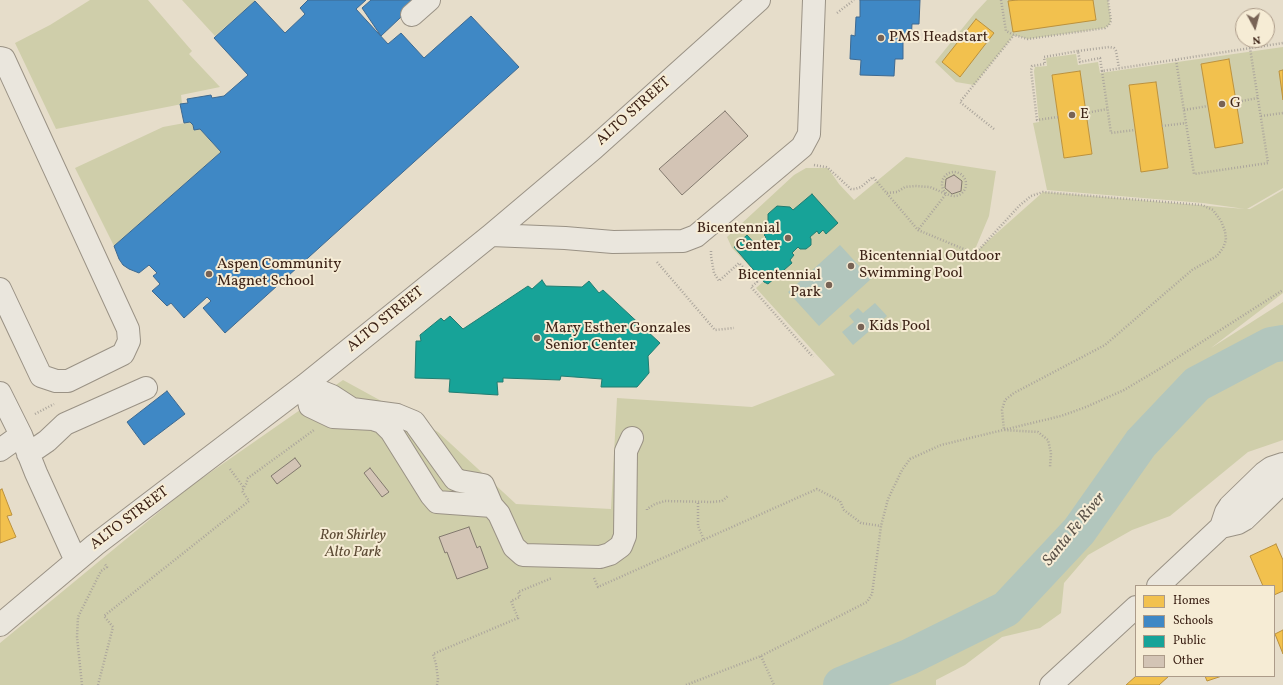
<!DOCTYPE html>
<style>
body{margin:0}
#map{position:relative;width:1283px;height:685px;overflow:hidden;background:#e6ddca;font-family:Vollkorn,serif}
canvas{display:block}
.legend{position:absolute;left:1135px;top:585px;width:140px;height:92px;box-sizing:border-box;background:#f6ecd5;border:1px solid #ac9b89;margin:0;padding:5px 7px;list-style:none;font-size:12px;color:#3c2216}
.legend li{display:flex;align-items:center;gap:8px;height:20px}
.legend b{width:20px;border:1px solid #ac9b89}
.north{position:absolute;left:1235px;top:8px;width:40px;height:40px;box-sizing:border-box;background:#f6ecd5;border:1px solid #ac9b89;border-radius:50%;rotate:173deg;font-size:11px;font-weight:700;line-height:16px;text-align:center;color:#3c2216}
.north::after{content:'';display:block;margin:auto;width:14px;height:18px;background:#786355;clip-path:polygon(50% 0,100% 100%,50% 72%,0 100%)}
</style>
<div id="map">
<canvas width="1283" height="685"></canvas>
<ul class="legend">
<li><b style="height:11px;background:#f2c14e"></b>Homes</li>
<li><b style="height:11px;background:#3f88c5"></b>Schools</li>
<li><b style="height:11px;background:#17a398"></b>Public</li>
<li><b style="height:11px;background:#d3c4b5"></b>Other</li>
</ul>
<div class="north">N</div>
</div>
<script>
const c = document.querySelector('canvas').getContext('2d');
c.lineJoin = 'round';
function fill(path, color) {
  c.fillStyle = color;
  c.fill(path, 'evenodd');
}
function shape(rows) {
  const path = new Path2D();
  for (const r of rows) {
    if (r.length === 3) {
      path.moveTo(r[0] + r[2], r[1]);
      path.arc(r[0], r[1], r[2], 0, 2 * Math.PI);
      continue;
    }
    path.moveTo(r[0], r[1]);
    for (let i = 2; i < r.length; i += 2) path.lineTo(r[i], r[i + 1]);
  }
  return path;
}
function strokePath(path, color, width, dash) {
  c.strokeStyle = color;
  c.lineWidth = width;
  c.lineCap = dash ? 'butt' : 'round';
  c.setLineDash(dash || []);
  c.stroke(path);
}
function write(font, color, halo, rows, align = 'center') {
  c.font = font + ' Vollkorn,serif';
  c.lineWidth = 4;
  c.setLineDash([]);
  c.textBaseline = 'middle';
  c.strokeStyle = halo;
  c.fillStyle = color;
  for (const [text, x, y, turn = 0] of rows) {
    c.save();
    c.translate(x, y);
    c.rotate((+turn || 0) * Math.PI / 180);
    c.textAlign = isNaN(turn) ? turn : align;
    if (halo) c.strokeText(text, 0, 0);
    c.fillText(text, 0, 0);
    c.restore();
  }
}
fill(shape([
 [90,0,148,0,192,51,189,54,220,87,181,95,182,104,56,129,15,43,50,25],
 [182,0,255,0,255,1,215,36],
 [987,0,1108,0,1111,21,1109,25,1105,28,1028,39,1014,35,974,85,956,82,935,62,974,14],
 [1283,47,1283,70,1279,71,1283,100,1283,188,1247,209,1250,209,1283,190,1283,293,1211,348,1283,302,1283,440,1248,452,1170,516,1132,530,1088,555,1064,583,1061,613,1040,628,1002,637,965,665,936,680,936,685,0,685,0,643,188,488,343,380,438,432,516,504,611,509,617,398,752,407,835,375,756,288,764,281,732,248,727,237,794,175,806,168,828,168,839,184,854,200,906,157,996,171,989,216,976,247,971,256,1043,192,1245,209,1203,203,1047,190,1033,123,1039,122,1034,71,1035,67,1047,66,1046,58,1076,54,1078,65,1098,62,1100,73],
 [1229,59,1243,143,1216,147,1201,64],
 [1080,71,1092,153,1064,158,1052,75],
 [1156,82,1168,168,1141,171,1129,85],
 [190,122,193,125,194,130,200,129,221,152,114,246,75,168,163,127]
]), '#cfceaa');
fill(shape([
 [840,245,871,279,819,326,788,292],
 [875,303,887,316,853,345,842,332,854,322,849,316,858,308,863,313]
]), '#b2c6bd');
const homes = shape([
 [1017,0,1093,0,1096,20,1013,32,1008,1,1017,0],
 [976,19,994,33,960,77,942,62,976,19],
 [1229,59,1243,143,1215,148,1201,64,1229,59],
 [1283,70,1283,100,1279,71,1283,70],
 [1080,71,1092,154,1064,158,1052,75,1080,71],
 [1156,82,1168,168,1141,172,1129,85,1156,82],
 [2,489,12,515,7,516,16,537,0,543,0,490,2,489],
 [1276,544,1283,560,1283,591,1274,595,1274,586,1263,586,1250,556,1276,544],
 [1283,630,1283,654,1275,634,1283,630],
 [1136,676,1169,676,1159,685,1126,685,1136,676],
 [1205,676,1222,676,1207,681,1205,676]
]);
fill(homes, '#f2c14e');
strokePath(homes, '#bb913d', 1);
const schools = shape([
 [308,0,366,0,356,9,388,44,401,33,424,58,471,16,519,67,225,333,203,308,211,301,207,297,184,318,171,303,167,306,152,291,160,284,153,276,157,273,149,265,139,273,129,269,123,265,119,259,114,246,221,152,200,129,194,130,193,125,190,122,184,123,180,104,188,103,187,99,211,95,212,98,224,96,248,75,214,38,255,1,285,33,305,14,300,8,308,0],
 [371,0,419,0,381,36,362,8,371,0],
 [860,0,920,0,919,24,912,24,911,42,903,41,903,59,895,59,894,76,860,75,861,60,850,59,851,35,855,36,856,17,860,17,860,0],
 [167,391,185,414,144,445,127,422,167,391]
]);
fill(schools, '#3f88c5');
strokePath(schools, '#3e6990', 1);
const public = shape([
 [812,194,838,223,826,234,823,230,819,234,817,231,810,237,811,239,811,245,806,249,800,249,798,247,792,253,794,255,790,260,792,263,768,284,764,282,734,247,747,235,757,246,766,237,764,235,770,229,768,226,768,214,777,206,790,207,793,210,812,194],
 [542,280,546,286,582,287,589,281,599,293,603,290,660,343,648,356,649,373,637,387,601,387,602,379,561,376,560,380,503,378,503,382,497,382,498,395,449,392,450,379,415,378,416,341,421,341,420,335,441,318,444,321,450,316,463,329,528,286,532,289,542,280]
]);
fill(public, '#17a398');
strokePath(public, '#227c71', 1);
strokePath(shape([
 [841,685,909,657,1006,609,1079,531,1141,443,1197,384,1271,345,1283,343]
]), '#b2c6bd', 36);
const building = shape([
 [725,111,748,136,682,195,659,169,725,111],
 [954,175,962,181,961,191,952,194,945,188,946,179,954,175],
 [295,458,301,466,277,484,271,476,295,458],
 [370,468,389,492,382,497,364,473,370,468],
 [469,527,477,548,480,546,488,568,457,579,447,552,445,553,439,537,469,527]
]);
fill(building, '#d3c4b5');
strokePath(building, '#82796e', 1);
const minor = shape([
 [412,15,429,0],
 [0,58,4,59,128,329,129,341,123,354,68,381,56,381,41,376,0,289],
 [491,235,565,238,613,242,683,241,696,236,802,147,809,134,814,0],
 [305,385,332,396,352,409,397,415,414,422,455,479,460,481,483,485,492,506,499,514,514,547,523,555,600,557,610,554,621,546,625,536,626,451,632,438],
 [305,385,310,406,333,417,373,419,382,422,391,431,431,495,437,502,492,506],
 [0,393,21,435,36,473,76,561],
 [0,450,21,435],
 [28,454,47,441,65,424,146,388],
 [1221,527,1226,512,1230,506,1264,473,1271,468,1283,464],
 [1158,586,1221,527,1238,523,1245,519,1276,489,1283,479],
 [0,625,95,545,305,385,491,235,593,149,759,0],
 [1051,685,1136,607]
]);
strokePath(minor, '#9a9285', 24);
strokePath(shape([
 [1001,0,1006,31,1014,35,1028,39,1105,28,1109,25,1111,21,1108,0],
 [837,13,854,0],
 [1078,51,1109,47,1114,48,1116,51,1119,68],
 [1176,60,1194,174,1268,163,1250,48],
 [1102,71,1111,133,1135,130],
 [1236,102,1258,98],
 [1184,110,1208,106],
 [1086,113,1107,109],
 [1261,116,1283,113],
 [1058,117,1037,120,1031,70,1032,66,1045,64,1044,57,1078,51,1080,62,1100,58,1102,71,1283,43],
 [1162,126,1186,123],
 [994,129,960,102,1014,35],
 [814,165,826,167,828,168,851,189,855,189,861,187,873,177,918,230,966,250,970,255,977,252,1019,206,1031,196,1043,192,1202,205,1213,210,1221,221,1225,231,1226,240,1223,248,1217,256,1192,270,1105,345,1014,393,1005,400,1002,410,1004,430,1038,432,1048,440,1051,453,1050,467],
 [954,184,12],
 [887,193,897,192,905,187,915,186,930,187,946,194,918,230],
 [711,251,711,256,714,273,719,281,739,263,757,282,751,287,813,357],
 [657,262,715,330,734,328],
 [35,414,54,404],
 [230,469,244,488],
 [698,503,698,526,704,540],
 [647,510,647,509,655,504,665,501,712,502,722,501,728,496],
 [594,578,598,587,817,489,840,501,844,510,861,523,881,526],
 [761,656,774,685],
 [82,685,77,637,78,617,101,571,107,567,104,563],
 [98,685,113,627,104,616,249,501,242,491,246,484,248,478,314,430],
 [437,685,438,679,436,664,433,654,518,618,511,601,520,597,518,592,552,578],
 [686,685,761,656,867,602,872,594,881,526,888,499,902,470,910,459,941,445,1061,416,1086,407,1124,390,1161,368,1283,290]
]), '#aba59c', 2.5, [1, 2]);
strokePath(minor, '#eae6dd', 22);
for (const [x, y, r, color] of [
 [881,38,4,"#786355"],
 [1222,104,4,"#786355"],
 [1072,115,4,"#786355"],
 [788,238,4,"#786355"],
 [851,266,4,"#786355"],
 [209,274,4,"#786355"],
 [829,285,4,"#786355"],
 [861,327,4,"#786355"],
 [537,338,4,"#786355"]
]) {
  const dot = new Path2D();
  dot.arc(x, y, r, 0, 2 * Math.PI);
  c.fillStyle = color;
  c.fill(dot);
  strokePath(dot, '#f6ecd5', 1.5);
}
write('15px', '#3c2216', '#f6ecd5', [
 ["PMS Headstart",889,38],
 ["G",1230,104],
 ["E",1080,115],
 ["Bicentennial",780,229,"right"],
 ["Center",780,246,"right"],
 ["Bicentennial Outdoor",859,257],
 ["Swimming Pool",859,274],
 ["Aspen Community",217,265],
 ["Magnet School",217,282],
 ["Bicentennial",821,276,"right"],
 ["Park",821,293,"right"],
 ["Kids Pool",869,327],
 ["Mary Esther Gonzales",545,329],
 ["Senior Center",545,346]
], 'left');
write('15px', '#3c2216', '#f6ecd5', [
 ["ALTO STREET",634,112,-42],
 ["ALTO STREET",386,320,-39],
 ["ALTO STREET",130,519,-37]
]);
write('italic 15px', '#5c4a34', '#f6ecd5', [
 ["Ron Shirley",353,536],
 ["Alto Park",353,553]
]);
write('italic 16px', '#595047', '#f6ecd5', [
 ["Santa Fe River",1075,530,-51]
]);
</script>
